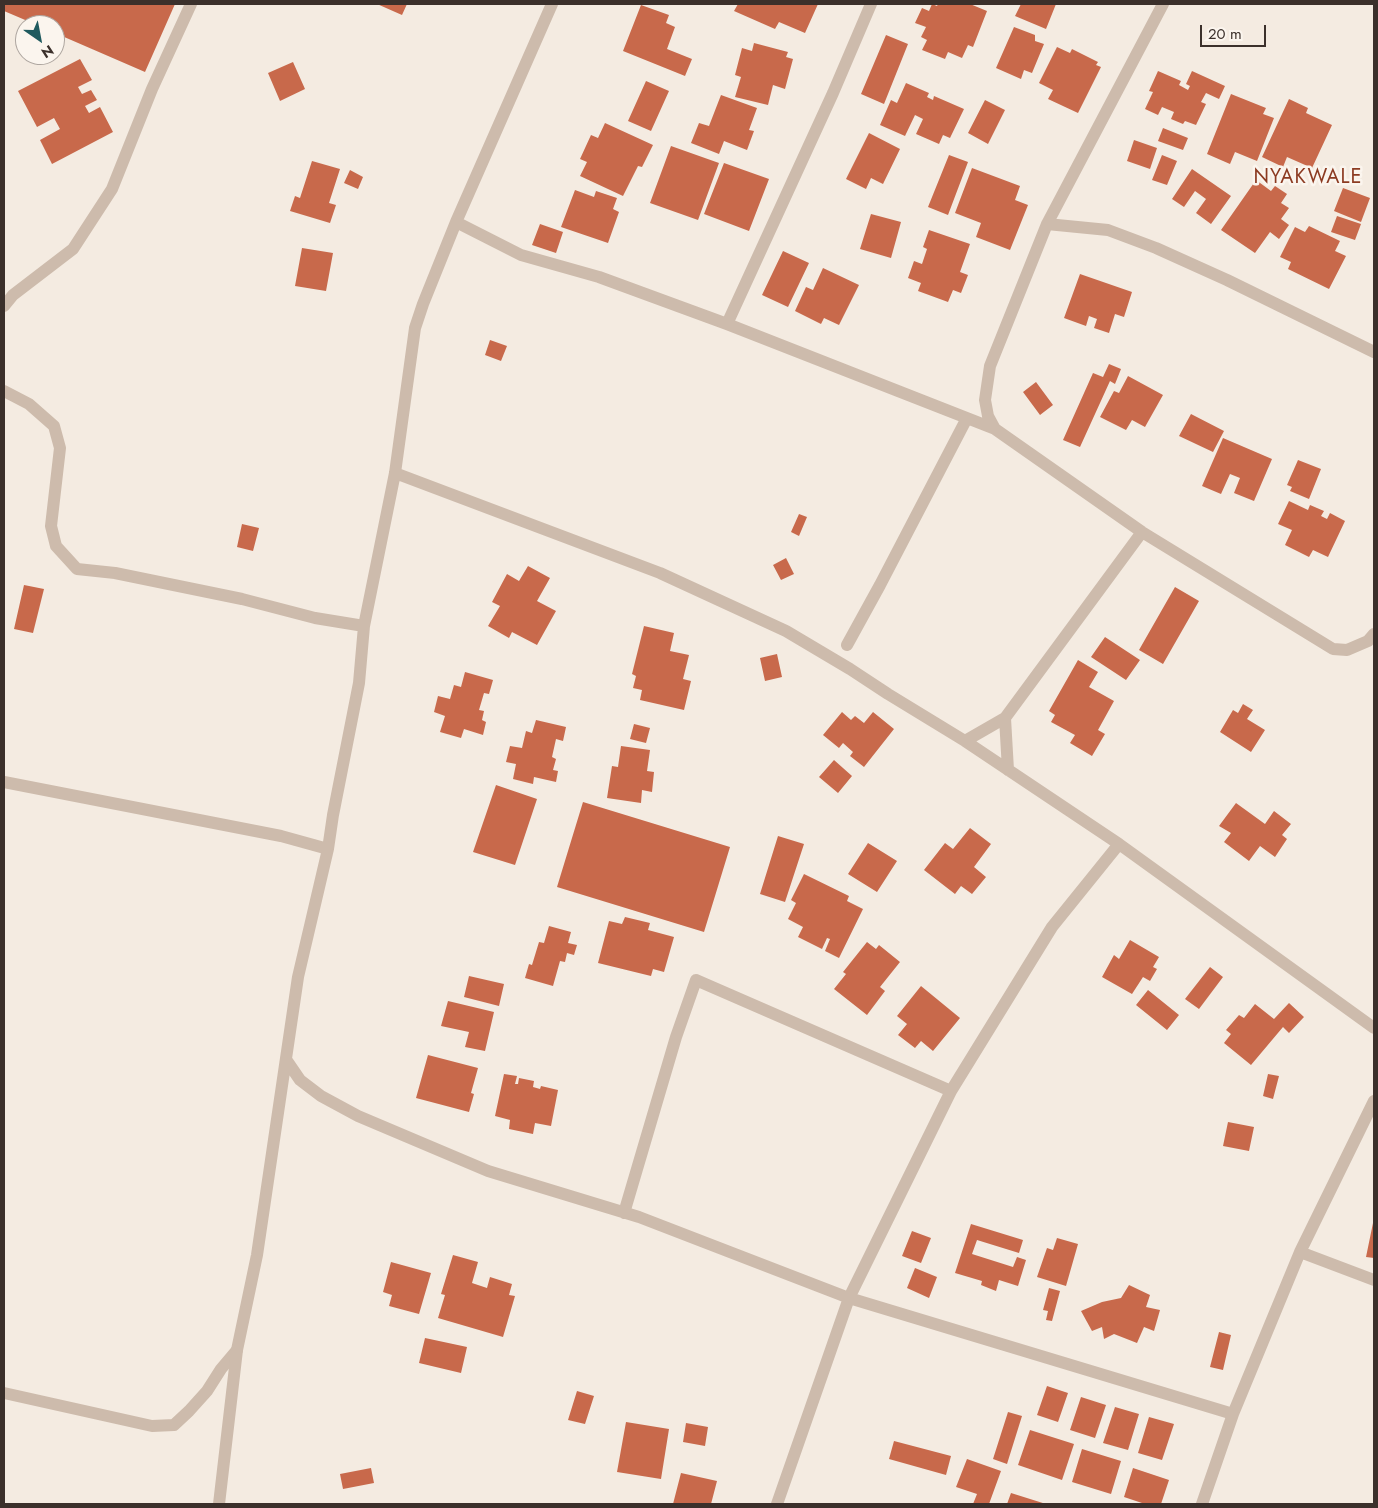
<!DOCTYPE html>
<style>
body{margin:0}
#map{position:relative;width:1378px;height:1508px;overflow:hidden;background:#f4ebe1;font-family:Jost,sans-serif}
canvas{display:block}
.frame{position:absolute;inset:0;border:5px solid #3b302b;pointer-events:none}
.north{position:absolute;left:15px;top:15px;width:50px;height:50px;box-sizing:border-box;background:#fbf5ee;border:1px solid #aea6a0;border-radius:50%;rotate:147deg;font-size:14px;font-weight:700;line-height:20px;text-align:center;color:#3b302b}
.north::after{content:'';display:block;margin:auto;width:18px;height:22px;background:#1f5a5e;clip-path:polygon(50% 0,100% 100%,50% 72%,0 100%)}
.scale{position:absolute;left:1200px;top:25px;width:66px;height:22px;box-sizing:border-box;border:2px solid #3b302b;border-top:0;padding-left:6px;font-size:15px;line-height:18px;white-space:nowrap;color:#3b302b;-webkit-text-stroke:4px #fbf5ee;paint-order:stroke}
</style>
<div id="map">
<canvas width="1378" height="1508"></canvas>
<div class="frame"></div>
<div class="north">N</div>
<div class="scale">20 m</div>
</div>
<script>
const c = document.querySelector('canvas').getContext('2d');
c.lineJoin = 'round';
function fill(path, color) {
  c.fillStyle = color;
  c.fill(path, 'evenodd');
}
function shape(rows) {
  const path = new Path2D();
  for (const r of rows) {
    path.moveTo(r[0], r[1]);
    for (let i = 2; i < r.length; i += 2) path.lineTo(r[i], r[i + 1]);
  }
  return path;
}
function strokePath(path, color, width, dash) {
  c.strokeStyle = color;
  c.lineWidth = width;
  c.lineCap = dash ? 'butt' : 'round';
  c.setLineDash(dash || []);
  c.stroke(path);
}
function write(font, color, halo, rows, align = 'center') {
  c.font = font + ' Jost,sans-serif';
  c.lineWidth = 5;
  c.setLineDash([]);
  c.textBaseline = 'middle';
  c.strokeStyle = halo;
  c.fillStyle = color;
  for (const [text, x, y, turn = 0] of rows) {
    c.save();
    c.translate(x, y);
    c.rotate((+turn || 0) * Math.PI / 180);
    c.textAlign = isNaN(turn) ? turn : align;
    if (halo) c.strokeText(text, 0, 0);
    c.fillText(text, 0, 0);
    c.restore();
  }
}
fill(shape([
 [4,4,175,4,145,72,55,33,55,25,37,25,4,11],
 [377,4,407,4,402,15],
 [738,4,818,4,805,33,779,22,775,29,734,11],
 [932,4,937,6,938,4,970,4,987,11,973,47,968,45,962,58,948,52,945,59,922,50,927,40,921,37,926,27,915,23,922,8,929,11],
 [1021,4,1056,4,1046,29,1015,16],
 [641,5,669,15,666,23,675,27,667,49,692,59,685,76,623,51],
 [1014,27,1035,35,1035,41,1044,44,1032,73,1024,70,1021,79,996,68],
 [886,35,908,44,884,104,861,94],
 [754,43,788,52,786,57,793,59,785,89,773,85,768,105,735,97,741,77,735,75,742,48,752,51],
 [1057,47,1070,53,1072,49,1098,62,1096,65,1101,67,1078,113,1048,99,1053,90,1039,83],
 [80,59,92,80,78,87,82,94,91,90,97,100,85,106,89,113,100,107,113,132,52,164,40,140,60,129,54,118,37,127,18,91],
 [293,62,305,89,280,101,268,73],
 [1158,71,1181,81,1179,85,1188,90,1190,86,1186,84,1192,71,1225,86,1219,99,1206,93,1201,102,1206,104,1196,125,1185,121,1183,124,1171,119,1174,112,1162,107,1158,115,1145,109,1153,92,1149,91],
 [646,81,669,91,651,131,628,121],
 [906,83,929,93,927,97,933,100,934,96,964,109,950,138,943,135,939,144,916,134,923,119,915,115,905,136,880,125,891,100,897,103],
 [1231,94,1266,108,1263,114,1274,118,1257,161,1235,152,1230,164,1207,154],
 [721,95,757,108,749,130,754,131,747,150,724,141,719,154,691,143,699,123,709,126],
 [1289,99,1308,108,1306,113,1332,125,1312,168,1287,157,1283,167,1262,157],
 [985,100,1005,110,988,144,968,133],
 [605,123,653,145,642,167,638,166,623,196,580,176,587,162,580,159,591,135,598,138],
 [1163,128,1188,138,1183,150,1158,141],
 [869,133,900,149,883,184,871,178,866,189,846,179],
 [1134,140,1157,148,1150,169,1127,161],
 [671,146,719,163,698,220,650,203],
 [949,155,968,162,948,215,928,207],
 [1162,155,1177,161,1167,185,1152,180],
 [312,161,340,169,329,203,336,205,330,223,290,211,295,196,300,198],
 [724,163,769,179,749,231,704,214],
 [972,168,1020,186,1015,200,1028,205,1010,250,976,237,981,223,955,213],
 [1192,169,1231,196,1211,224,1196,213,1206,199,1195,191,1184,207,1172,199],
 [350,170,363,177,358,189,344,183],
 [1256,180,1271,191,1275,186,1287,194,1281,203,1289,208,1281,219,1289,225,1279,239,1270,232,1255,253,1221,230],
 [1343,188,1370,198,1361,222,1334,211],
 [575,190,594,197,596,191,617,198,613,209,619,212,608,243,561,227],
 [871,214,901,222,891,258,860,249],
 [1337,216,1361,224,1355,240,1331,232],
 [540,224,563,232,556,253,532,245],
 [1309,226,1340,241,1335,251,1346,256,1329,289,1288,269,1291,262,1280,257,1295,227,1305,232],
 [929,230,970,244,960,272,968,275,961,293,953,290,948,302,918,291,921,283,908,278,914,261,922,264,927,249,923,247],
 [302,248,333,253,326,291,295,286],
 [783,251,809,263,788,307,762,295],
 [823,268,859,285,839,325,824,318,821,324,795,311,806,287,813,290],
 [1080,274,1132,292,1124,317,1115,314,1109,333,1094,328,1097,319,1089,316,1086,326,1064,318],
 [490,340,507,346,501,361,485,355],
 [1109,364,1121,369,1115,384,1110,381,1080,447,1063,440,1093,373,1103,377],
 [1128,376,1163,395,1145,427,1132,420,1126,430,1100,417,1114,391,1119,393],
 [1036,382,1053,405,1040,415,1023,392],
 [1191,414,1224,431,1213,452,1179,436],
 [1223,438,1272,459,1254,501,1234,493,1240,478,1230,474,1221,494,1202,486],
 [1298,460,1321,469,1309,499,1290,491,1292,487,1287,485],
 [1289,501,1308,510,1310,505,1324,511,1321,516,1327,519,1330,513,1345,521,1328,557,1313,550,1309,557,1285,545,1292,530,1278,524],
 [799,514,807,517,799,536,791,532],
 [242,524,259,528,253,551,237,547],
 [786,558,794,574,781,580,773,565],
 [528,566,550,578,537,601,556,611,537,645,512,632,509,638,488,626,500,606,492,602,507,574,519,581],
 [24,585,44,589,33,633,14,629],
 [1175,587,1199,601,1163,664,1139,650],
 [644,626,674,633,670,651,689,655,683,679,691,681,684,710,640,700,642,690,633,688,636,676,632,674],
 [1105,637,1140,660,1126,680,1091,657],
 [777,654,782,677,765,681,760,658],
 [1078,660,1098,672,1089,687,1114,701,1098,730,1105,734,1092,756,1070,743,1075,735,1051,722,1055,715,1049,711],
 [465,672,493,680,489,694,484,693,479,710,484,711,482,720,486,722,483,735,464,729,461,738,440,732,445,716,434,712,438,696,450,699,454,685,461,687],
 [1243,704,1253,710,1247,719,1265,730,1251,752,1220,732,1233,710,1238,713],
 [842,712,851,720,855,716,864,723,873,712,894,729,864,767,850,756,853,752,843,743,839,748,823,735],
 [536,720,566,727,563,741,556,739,552,757,556,759,553,770,558,771,556,782,534,777,533,784,513,779,516,764,506,762,510,746,522,748,526,731,532,733],
 [634,724,650,728,646,743,630,739],
 [621,746,650,750,647,771,654,772,652,792,642,790,641,803,607,798,612,766,618,767],
 [834,760,852,776,838,793,819,777],
 [496,785,537,799,515,865,473,852],
 [583,802,730,847,704,932,557,887],
 [1236,803,1265,824,1274,811,1291,824,1282,835,1287,839,1275,857,1260,846,1249,861,1224,842,1231,833,1219,826],
 [970,828,991,844,974,867,986,877,972,894,961,886,955,894,924,870,945,843,953,849],
 [778,836,804,844,785,902,760,894],
 [868,843,897,861,877,892,848,874],
 [804,874,849,896,847,901,863,909,839,958,825,951,830,939,827,938,822,949,798,937,803,927,788,919,796,903,791,900],
 [625,917,650,923,648,930,674,937,664,972,653,969,651,976,598,963,609,921,622,924],
 [549,926,571,932,568,943,577,945,574,955,567,953,565,962,560,961,553,986,525,978,529,964,532,965,539,942,544,943],
 [1130,940,1159,957,1153,967,1157,969,1150,981,1143,977,1132,994,1102,977,1114,955,1119,959],
 [867,942,876,949,879,945,900,962,880,987,885,991,867,1015,834,989,846,974,843,972],
 [1210,967,1223,977,1199,1009,1185,999],
 [469,976,504,984,499,1006,464,997],
 [921,986,960,1018,933,1051,921,1041,915,1048,898,1035,907,1024,897,1016],
 [1148,990,1179,1015,1167,1030,1136,1005],
 [448,1001,494,1012,485,1051,465,1047,469,1032,441,1026],
 [1289,1003,1304,1017,1289,1033,1283,1027,1251,1065,1224,1043,1231,1034,1226,1030,1239,1015,1244,1018,1255,1004,1274,1019],
 [428,1055,478,1068,471,1093,474,1094,469,1112,416,1098],
 [504,1074,517,1076,515,1084,518,1084,519,1078,534,1081,533,1087,540,1089,541,1086,558,1090,551,1126,535,1123,533,1134,509,1129,510,1120,495,1116],
 [1268,1074,1279,1076,1273,1099,1263,1096],
 [1228,1122,1254,1127,1249,1151,1223,1146],
 [1373,1223,1374,1223,1374,1258,1366,1257],
 [971,1224,1023,1240,1019,1253,977,1240,972,1254,1013,1267,1017,1257,1026,1260,1018,1286,999,1280,996,1291,981,1285,982,1281,955,1273],
 [912,1231,931,1238,921,1263,902,1256],
 [1057,1238,1078,1244,1066,1286,1037,1277,1047,1248,1053,1250],
 [453,1255,478,1262,472,1283,487,1288,490,1277,512,1284,509,1295,515,1296,503,1337,438,1318,445,1295,441,1294],
 [391,1262,431,1273,419,1314,389,1306,392,1295,383,1292],
 [915,1268,937,1277,929,1298,907,1288],
 [1129,1285,1150,1295,1146,1307,1160,1310,1154,1331,1144,1327,1137,1343,1114,1334,1104,1339,1102,1327,1092,1331,1081,1311,1102,1302,1121,1298],
 [1049,1288,1060,1291,1052,1321,1046,1320,1048,1311,1043,1310],
 [1219,1332,1231,1335,1223,1370,1210,1367],
 [425,1338,467,1347,461,1373,419,1363],
 [1047,1386,1068,1393,1058,1422,1037,1415],
 [577,1391,594,1396,585,1424,568,1420],
 [1081,1397,1106,1405,1095,1438,1070,1430],
 [1115,1407,1139,1414,1128,1450,1103,1443],
 [1008,1412,1022,1416,1007,1464,993,1459],
 [1149,1417,1174,1424,1162,1460,1138,1453],
 [626,1422,669,1429,661,1479,617,1472],
 [686,1423,708,1427,705,1446,683,1442],
 [1030,1430,1074,1444,1062,1480,1018,1465],
 [894,1441,951,1456,946,1475,889,1459],
 [1082,1449,1121,1461,1111,1494,1072,1482],
 [967,1459,1001,1471,989,1504,973,1504,977,1494,956,1487],
 [371,1468,374,1483,343,1489,340,1474],
 [1133,1468,1169,1480,1161,1504,1145,1504,1124,1497],
 [681,1473,717,1481,711,1504,673,1504],
 [1011,1493,1046,1504,1007,1504]
]), '#c8694b');
strokePath(shape([
 [4,1393,152,1426,174,1425,189,1411,207,1391,221,1369,237,1350]
]), '#cdbbac', 12);
strokePath(shape([
 [1163,4,1047,224,990,366,985,400,988,416,995,429,1142,532,1333,649,1347,650,1368,641,1374,634],
 [456,222,521,255,599,277,727,324,995,429],
 [1047,224,1108,230,1156,248,1227,280,1374,352],
 [4,306,13,295,73,249,112,189,152,89,191,4],
 [727,324,833,93,871,4],
 [4,391,29,404,54,426,60,448,51,526,56,546,77,569,115,573,242,599,315,618,364,626],
 [395,473,660,573,786,631,850,669,888,694,965,741,1119,844,1374,1028],
 [847,645,880,585,967,418],
 [1005,718,1008,770],
 [965,741,1005,718,1142,532],
 [4,782,281,836,328,849,333,815,359,683,364,626,395,473,415,328,423,304,456,222,552,4],
 [287,1061,300,1080,321,1096,358,1116,488,1171,639,1217,849,1298,1233,1414],
 [624,1213,676,1037,696,980,951,1091],
 [1300,1252,1374,1280],
 [219,1504,237,1350,257,1255,298,977,328,849],
 [777,1504,849,1298,951,1091,1052,927,1119,844],
 [1202,1504,1233,1414,1300,1252,1374,1101]
]), '#cdbbac', 12);
c.letterSpacing = '1px';
write('20px', '#8c3b22', '#fbf5ee', [
 ["NYAKWALE",1308,178]
]);
c.letterSpacing = '0px';
</script>
